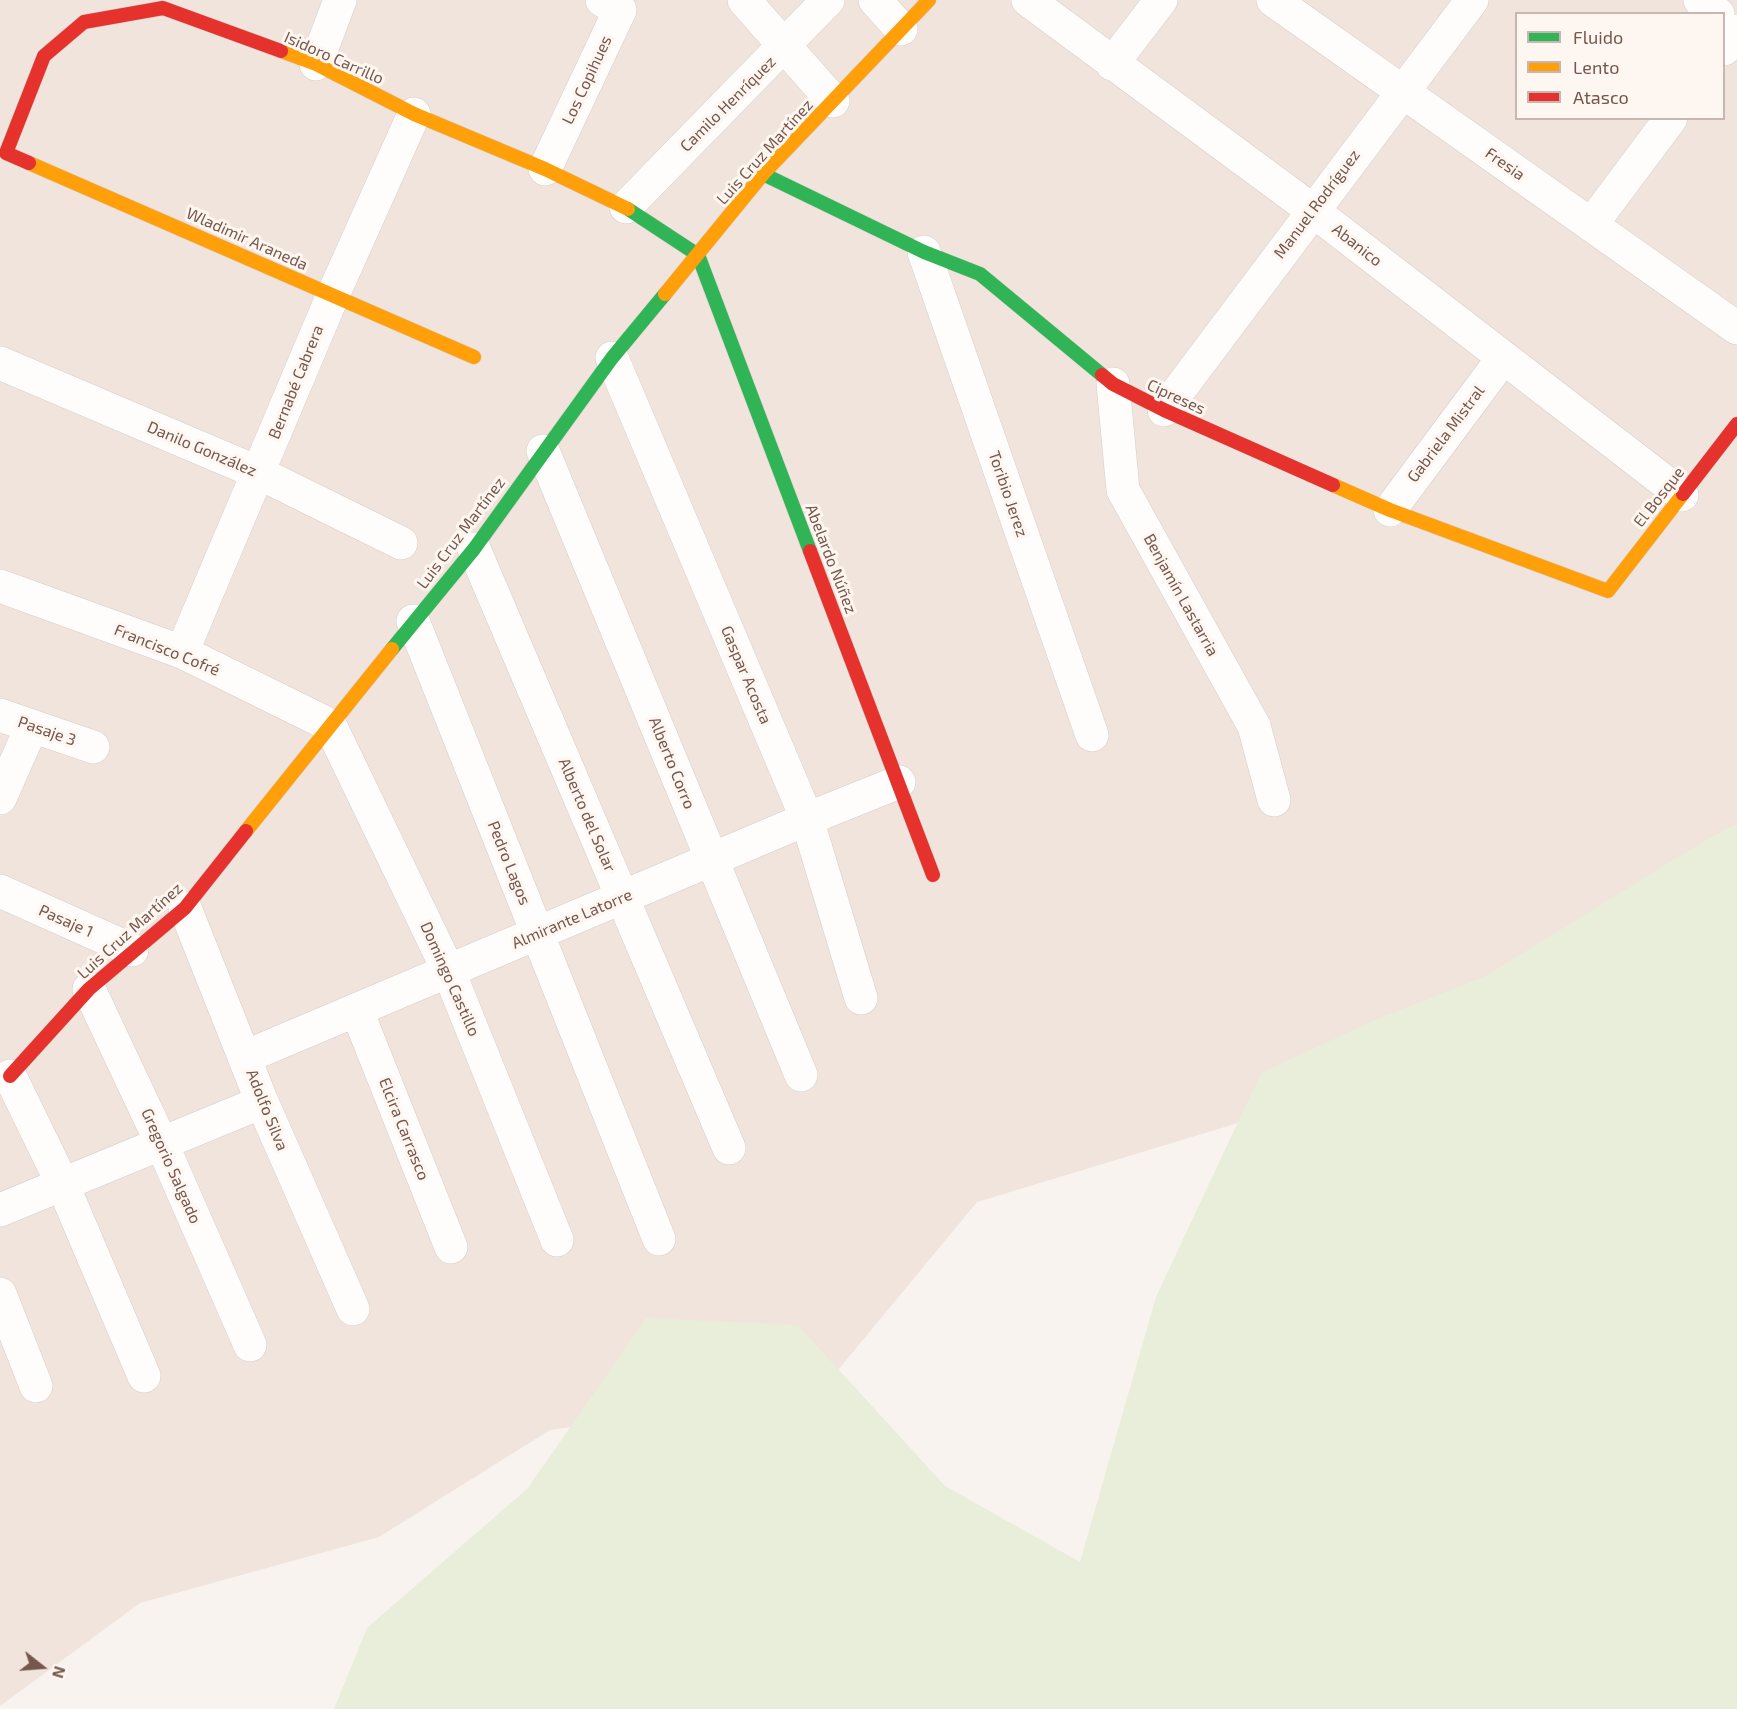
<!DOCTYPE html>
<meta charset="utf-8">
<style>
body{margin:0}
#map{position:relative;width:1737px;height:1709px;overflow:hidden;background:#f8f3ee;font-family:"Exo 2",sans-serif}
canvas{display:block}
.legend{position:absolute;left:1515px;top:12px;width:210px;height:108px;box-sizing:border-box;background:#fef7f1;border:2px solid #c7b7b0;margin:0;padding:8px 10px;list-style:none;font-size:18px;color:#75574e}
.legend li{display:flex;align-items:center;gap:12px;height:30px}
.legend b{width:30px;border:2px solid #c7b7b0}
.north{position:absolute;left:12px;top:1637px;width:60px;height:60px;-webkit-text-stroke:4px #fef7f1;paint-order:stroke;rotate:107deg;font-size:16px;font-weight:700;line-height:24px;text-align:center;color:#75574e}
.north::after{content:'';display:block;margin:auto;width:21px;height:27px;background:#75574e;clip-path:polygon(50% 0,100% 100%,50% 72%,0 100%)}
</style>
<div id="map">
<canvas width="1737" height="1709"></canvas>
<ul class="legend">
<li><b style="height:8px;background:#30b455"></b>Fluido</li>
<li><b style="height:8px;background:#ff9f0a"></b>Lento</li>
<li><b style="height:8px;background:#e5322d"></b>Atasco</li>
</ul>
<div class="north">N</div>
</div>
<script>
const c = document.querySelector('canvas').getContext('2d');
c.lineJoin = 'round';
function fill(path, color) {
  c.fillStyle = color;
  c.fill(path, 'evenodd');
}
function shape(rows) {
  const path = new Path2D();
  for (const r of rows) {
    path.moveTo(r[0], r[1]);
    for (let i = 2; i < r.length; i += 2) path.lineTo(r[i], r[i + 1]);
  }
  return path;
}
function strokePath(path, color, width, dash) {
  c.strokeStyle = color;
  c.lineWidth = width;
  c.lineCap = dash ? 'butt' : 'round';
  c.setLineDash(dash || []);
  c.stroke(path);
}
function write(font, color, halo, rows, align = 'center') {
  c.font = font + ' "Exo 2",sans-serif';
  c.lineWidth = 6;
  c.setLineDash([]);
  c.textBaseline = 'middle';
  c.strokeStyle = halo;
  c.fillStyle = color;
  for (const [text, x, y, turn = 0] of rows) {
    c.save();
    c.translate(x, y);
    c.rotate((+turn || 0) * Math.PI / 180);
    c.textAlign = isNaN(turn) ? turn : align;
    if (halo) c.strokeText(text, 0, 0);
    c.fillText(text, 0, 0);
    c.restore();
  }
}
fill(shape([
 [0,0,1737,0,1737,867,1304,1103,977,1202,819,1393,550,1430,379,1537,140,1603,0,1706],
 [1516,14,1724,14,1724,118,1516,118]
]), '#f0e4dc');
fill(shape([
 [1737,824,1737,1709,334,1709,367,1628,528,1488,646,1318,798,1325,945,1486,1080,1562,1156,1297,1261,1073,1377,1019,1484,977,1704,841]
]), '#e8eeda');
const street = shape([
 [744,0,833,101],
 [875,0,901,29],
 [1028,0,1312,210,1682,495],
 [1273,0,1737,328],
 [1700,0,1718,14],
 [1724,49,1737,31],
 [316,64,340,0],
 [1112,64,1161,0],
 [545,169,620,10,602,0],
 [626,207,828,0],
 [1591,225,1671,118],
 [924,252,1092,735],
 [612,358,807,819,861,998],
 [0,363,259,473,401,543],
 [1113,384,1123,490,1254,726,1274,800],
 [1164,410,1472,0],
 [543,451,801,1075],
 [1390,510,1503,358],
 [474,549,729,1148],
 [0,586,182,652,330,725,449,972,557,1240],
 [413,621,659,1239],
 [182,652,333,295,414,114],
 [0,715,93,747],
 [0,798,32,726],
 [0,891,132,950],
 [185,908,262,1102,353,1309],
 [89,989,161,1142,250,1345],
 [357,1011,451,1247],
 [245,1057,807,819,899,782],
 [10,1076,62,1183,144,1376],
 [0,1210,262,1102],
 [0,1294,36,1386]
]);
const fast = shape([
 [763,174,924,252,980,274,1102,375],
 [628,209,698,255,810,551],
 [392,649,474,549,612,358,665,294]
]);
const slow = shape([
 [281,51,316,64,414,114,545,169,628,209],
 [29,163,474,357],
 [665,294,763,174,929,0],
 [1333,485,1390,510,1608,591,1683,494],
 [246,831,392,649]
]);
const jam = shape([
 [29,163,6,153,44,56,84,22,163,8,281,51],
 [1102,375,1113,384,1164,410,1333,485],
 [1683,494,1737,424],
 [810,551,933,875],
 [10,1076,89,989,185,908,246,831]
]);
strokePath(street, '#d6ceca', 34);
strokePath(fast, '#d7ceca', 15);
strokePath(slow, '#d7ceca', 15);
strokePath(jam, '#d7ceca', 15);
strokePath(street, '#fefdfc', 33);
strokePath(fast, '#30b455', 14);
strokePath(slow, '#ff9f0a', 14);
strokePath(jam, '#e5322d', 14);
write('16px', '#75574e', '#fef7f1', [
 ["Isidoro Carrillo",334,58,24],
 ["Los Copihues",587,80,-65],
 ["Camilo Henríquez",728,104,-45],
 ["Luis Cruz Martínez",765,152,-48],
 ["Fresia",1505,164,35],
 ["Manuel Rodríguez",1317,204,-53],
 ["Wladimir Araneda",247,239,24],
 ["Abanico",1357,245,38],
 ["Bernabé Cabrera",296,382,-68],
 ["Cipreses",1176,397,25],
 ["Gabriela Mistral",1446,434,-53],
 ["Danilo González",202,449,23],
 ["Toribio Jerez",1008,494,71],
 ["El Bosque",1659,497,-52],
 ["Luis Cruz Martínez",461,533,-53],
 ["Abelardo Núñez",831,559,69],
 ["Benjamín Lastarria",1181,595,61],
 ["Francisco Cofré",167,650,22],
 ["Gaspar Acosta",746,675,67],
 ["Pasaje 3",47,731,19],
 ["Alberto Corro",672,763,68],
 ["Alberto del Solar",587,815,67],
 ["Pedro Lagos",509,863,68],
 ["Almirante Latorre",572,919,-23],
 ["Pasaje 1",66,921,24],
 ["Luis Cruz Martínez",130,931,-42],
 ["Domingo Castillo",450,979,66],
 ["Adolfo Silva",267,1110,68],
 ["Elcira Carrasco",404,1129,68],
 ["Gregorio Salgado",171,1166,66]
]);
</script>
